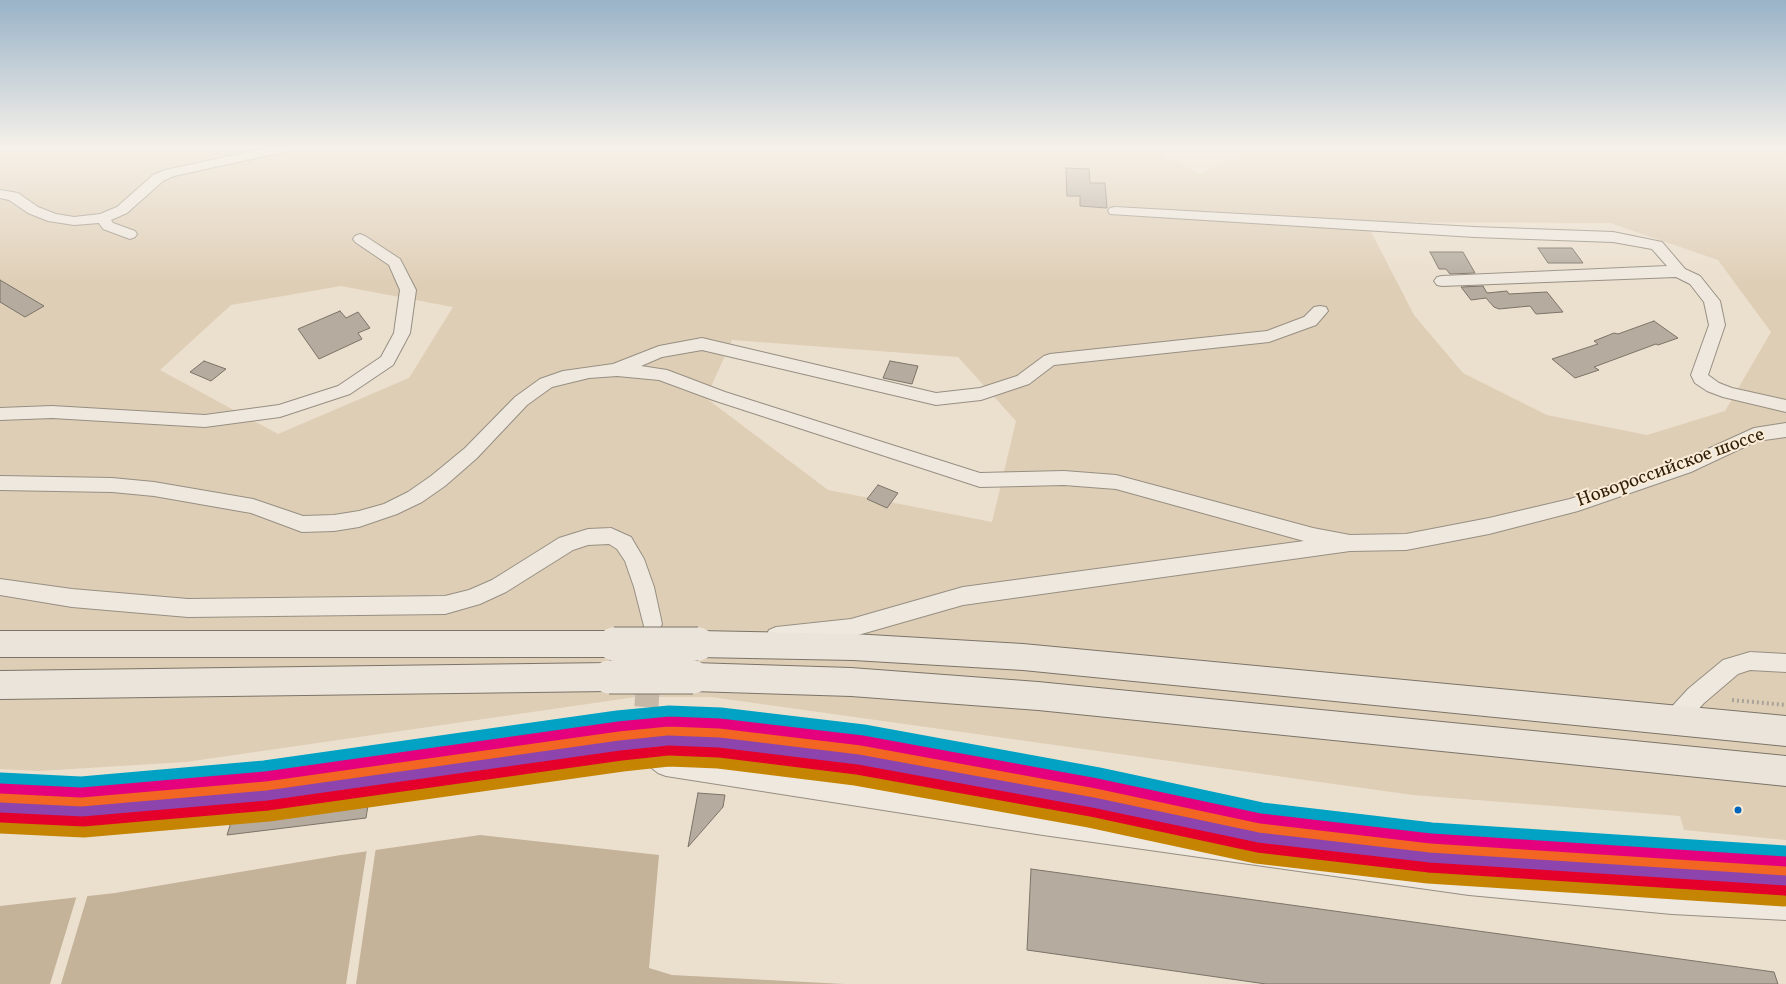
<!DOCTYPE html>
<meta charset="utf-8">
<style>
body{margin:0}
canvas{display:block;background:#ebdfce}
</style>
<canvas width="1786" height="984"></canvas>
<script>
const c = document.querySelector('canvas').getContext('2d');
c.lineJoin = 'round';
function fill(path, color) {
  c.fillStyle = color;
  c.fill(path, 'evenodd');
}
function shape(rows) {
  const path = new Path2D();
  for (const r of rows) {
    path.moveTo(r[0], r[1]);
    for (let i = 2; i < r.length; i += 2) path.lineTo(r[i], r[i + 1]);
  }
  return path;
}
function strokePath(path, color, width, dash) {
  c.strokeStyle = color;
  c.lineWidth = width;
  c.lineCap = dash ? 'butt' : 'round';
  c.setLineDash(dash || []);
  c.stroke(path);
}
function write(font, color, halo, rows, align = 'center') {
  c.font = font + ' Vollkorn,serif';
  c.lineWidth = 4;
  c.setLineDash([]);
  c.textBaseline = 'middle';
  c.strokeStyle = halo;
  c.fillStyle = color;
  for (const [text, x, y, turn = 0] of rows) {
    c.save();
    c.translate(x, y);
    c.rotate((+turn || 0) * Math.PI / 180);
    c.textAlign = isNaN(turn) ? turn : align;
    if (halo) c.strokeText(text, 0, 0);
    c.fillText(text, 0, 0);
    c.restore();
  }
}
fill(shape([
 [0,147,1148,147,1200,174,1259,147,1786,147,1786,840,1684,830,1680,816,1413,795,711,697,636,697,186,762,39,771,0,769],
 [1366,222,1610,223,1718,260,1771,332,1725,411,1647,435,1547,415,1463,373,1414,315],
 [341,286,453,307,409,378,278,434,160,370,231,305],
 [732,340,958,357,1016,421,992,522,828,490,706,398]
]), '#dfceb6');
fill(shape([
 [480,835,659,855,649,968,672,975,844,984,0,984,0,906,115,893,341,855]
]), '#c4b299');
fill(shape([
 [376,847,356,984,346,984,367,849],
 [88,894,61,984,50,984,77,895]
]), '#ebdfce');
const building = shape([
 [1066,168,1089,169,1090,183,1105,183,1107,208,1080,206,1080,196,1067,196,1066,168],
 [1538,248,1572,248,1583,263,1548,263,1538,248],
 [1430,252,1463,252,1475,273,1450,274,1446,269,1439,269,1430,252],
 [0,280,44,306,25,317,0,302,0,280],
 [1483,286,1487,293,1507,291,1509,294,1547,292,1563,312,1536,314,1530,306,1499,309,1494,307,1486,298,1471,300,1461,287,1483,286],
 [340,311,346,318,358,312,370,328,358,333,362,339,319,359,298,329,340,311],
 [1654,321,1678,338,1658,345,1656,344,1594,367,1599,370,1575,378,1552,359,1598,344,1594,341,1614,333,1618,334,1654,321],
 [204,361,226,369,211,381,190,372,204,361],
 [890,361,918,366,912,384,883,378,890,361],
 [878,485,898,493,887,508,867,499,878,485],
 [698,793,725,795,723,807,688,847,698,793],
 [369,799,366,818,227,835,233,816,369,799],
 [1031,869,1774,972,1778,984,1266,984,1027,950,1031,869]
]);
fill(building, '#b5ab9f');
strokePath(building, '#7c7468', 1);
strokePath(shape([
 [644,743,649,668]
]), '#c5b8a6', 24, [24, 12]);
const minor = shape([
 [271,147,295,147,293,150,174,176,163,181,127,213,111,220,113,223,135,231,137,234,135,237,130,239,103,229,99,223,74,225,48,221,28,213,9,200,0,198,0,190,18,193,38,207,56,214,74,217,100,214,117,207,153,175,165,170,271,147],
 [1115,207,1474,227,1613,232,1662,242,1685,269,1700,276,1720,301,1725,325,1708,375,1719,383,1732,388,1786,400,1786,412,1723,397,1707,391,1695,383,1691,375,1709,325,1704,302,1690,284,1676,277,1442,286,1437,285,1434,281,1437,277,1442,276,1667,266,1652,249,1613,242,1474,237,1110,214,1108,211,1110,208,1115,207],
 [360,234,365,236,400,259,416,290,410,333,393,365,350,394,280,417,205,427,52,418,0,420,0,408,52,406,205,415,279,405,338,386,381,357,394,333,400,290,389,265,355,242,353,239,355,236,360,234],
 [1320,306,1326,307,1328,311,1316,325,1269,342,1054,365,1029,384,981,400,936,405,702,350,662,357,641,366,667,370,725,392,980,473,1064,471,1116,475,1313,528,1350,535,1406,534,1489,518,1570,499,1679,462,1754,428,1786,423,1786,437,1757,441,1691,472,1578,511,1489,534,1406,550,1350,551,963,605,851,637,776,645,769,642,766,636,769,630,776,627,851,619,963,587,1304,541,1116,489,1064,485,980,487,713,400,659,380,617,376,589,378,552,387,527,405,477,458,445,486,422,502,397,514,359,527,334,531,302,532,251,513,154,496,112,492,0,490,0,476,112,478,154,482,253,499,303,516,334,515,359,511,384,504,408,492,431,476,465,448,515,397,540,379,563,371,613,364,659,346,702,338,936,393,980,388,1017,376,1044,356,1050,354,1267,331,1304,317,1314,307,1320,306],
 [611,528,631,537,644,559,654,587,662,624,659,630,652,633,645,630,634,587,625,561,617,549,609,544,588,545,573,550,506,592,480,604,445,614,188,617,72,607,0,595,0,579,72,589,188,599,445,596,469,590,492,580,559,538,588,529,611,528],
 [1750,652,1786,654,1786,672,1750,670,1738,674,1704,703,1682,727,1674,730,1666,727,1663,720,1666,713,1688,689,1723,660,1750,652],
 [644,732,652,736,656,743,671,755,1043,811,1469,871,1672,888,1786,894,1786,920,1672,914,1469,895,1043,835,666,776,658,773,644,762,113,829,0,830,0,806,113,805,633,742,636,736,644,732]
]);
const highway = shape([
 [0,631,614,631,624,635,629,644,624,653,614,657,0,657,0,631],
 [698,631,853,634,1023,644,1786,716,1786,746,1023,670,853,660,698,657,688,653,683,644,688,635,698,631],
 [609,663,620,667,624,677,620,687,609,691,0,699,0,671,609,663],
 [693,663,851,668,1038,682,1786,756,1786,786,1038,710,851,696,693,691,682,687,678,677,682,667,693,663]
]);
strokePath(minor, '#978f82', 2);
strokePath(highway, '#7c7468', 2);
strokePath(shape([
 [1732,700,1786,705]
]), '#a9a399', 4, [2, 3]);
fill(minor, '#eee8df');
fill(highway, '#ebe4da');
const highwayBridge = shape([
 [614,644,698,644],
 [609,677,693,677]
]);
strokePath(highwayBridge, '#7c7468', 35, []);
strokePath(highwayBridge, '#ebe4da', 33);
strokePath(shape([
 [0,798,81,802,266,786,619,736,668,731,720,733,860,750,1095,793,1259,828,1430,848,1786,871]
]), '#f26522', 11);
strokePath(shape([
 [0,808,82,812,267,796,620,746,668,741,719,743,858,760,1093,803,1258,838,1429,858,1785,881]
]), '#8e44ad', 11);
strokePath(shape([
 [0,788,81,792,265,776,618,726,668,721,720,723,862,740,1097,783,1261,818,1431,838,1786,861]
]), '#e5007d', 11);
strokePath(shape([
 [0,818,83,822,268,806,621,756,669,751,718,753,857,770,1091,813,1257,848,1429,868,1785,891]
]), '#e4002b', 11);
strokePath(shape([
 [1,778,81,782,264,766,617,716,669,711,721,713,864,730,1099,773,1262,808,1432,828,1786,851]
]), '#02a2c4', 11);
strokePath(shape([
 [0,828,84,832,269,816,623,766,669,761,718,763,855,780,1089,822,1256,858,1428,878,1784,901]
]), '#c58402', 11);
const sky = c.createLinearGradient(0, 0, 0, 284);
sky.addColorStop(0, '#99b3c8');
sky.addColorStop(0.52, '#f6f1e9');
sky.addColorStop(1, '#f6f1e900');
c.fillStyle = sky;
c.fillRect(0, 0, 1786, 284);
for (const [x, y, r, color] of [
 [1738,810,4.5,"#0065bd"]
]) {
  const dot = new Path2D();
  dot.arc(x, y, r, 0, 2 * Math.PI);
  c.fillStyle = color;
  c.fill(dot);
  strokePath(dot, '#faecd7', 2);
}
write('19px', '#2f1e08', '#faecd7', [
 ["Новороссийское шоссе",1671,469,-20]
]);
</script>
